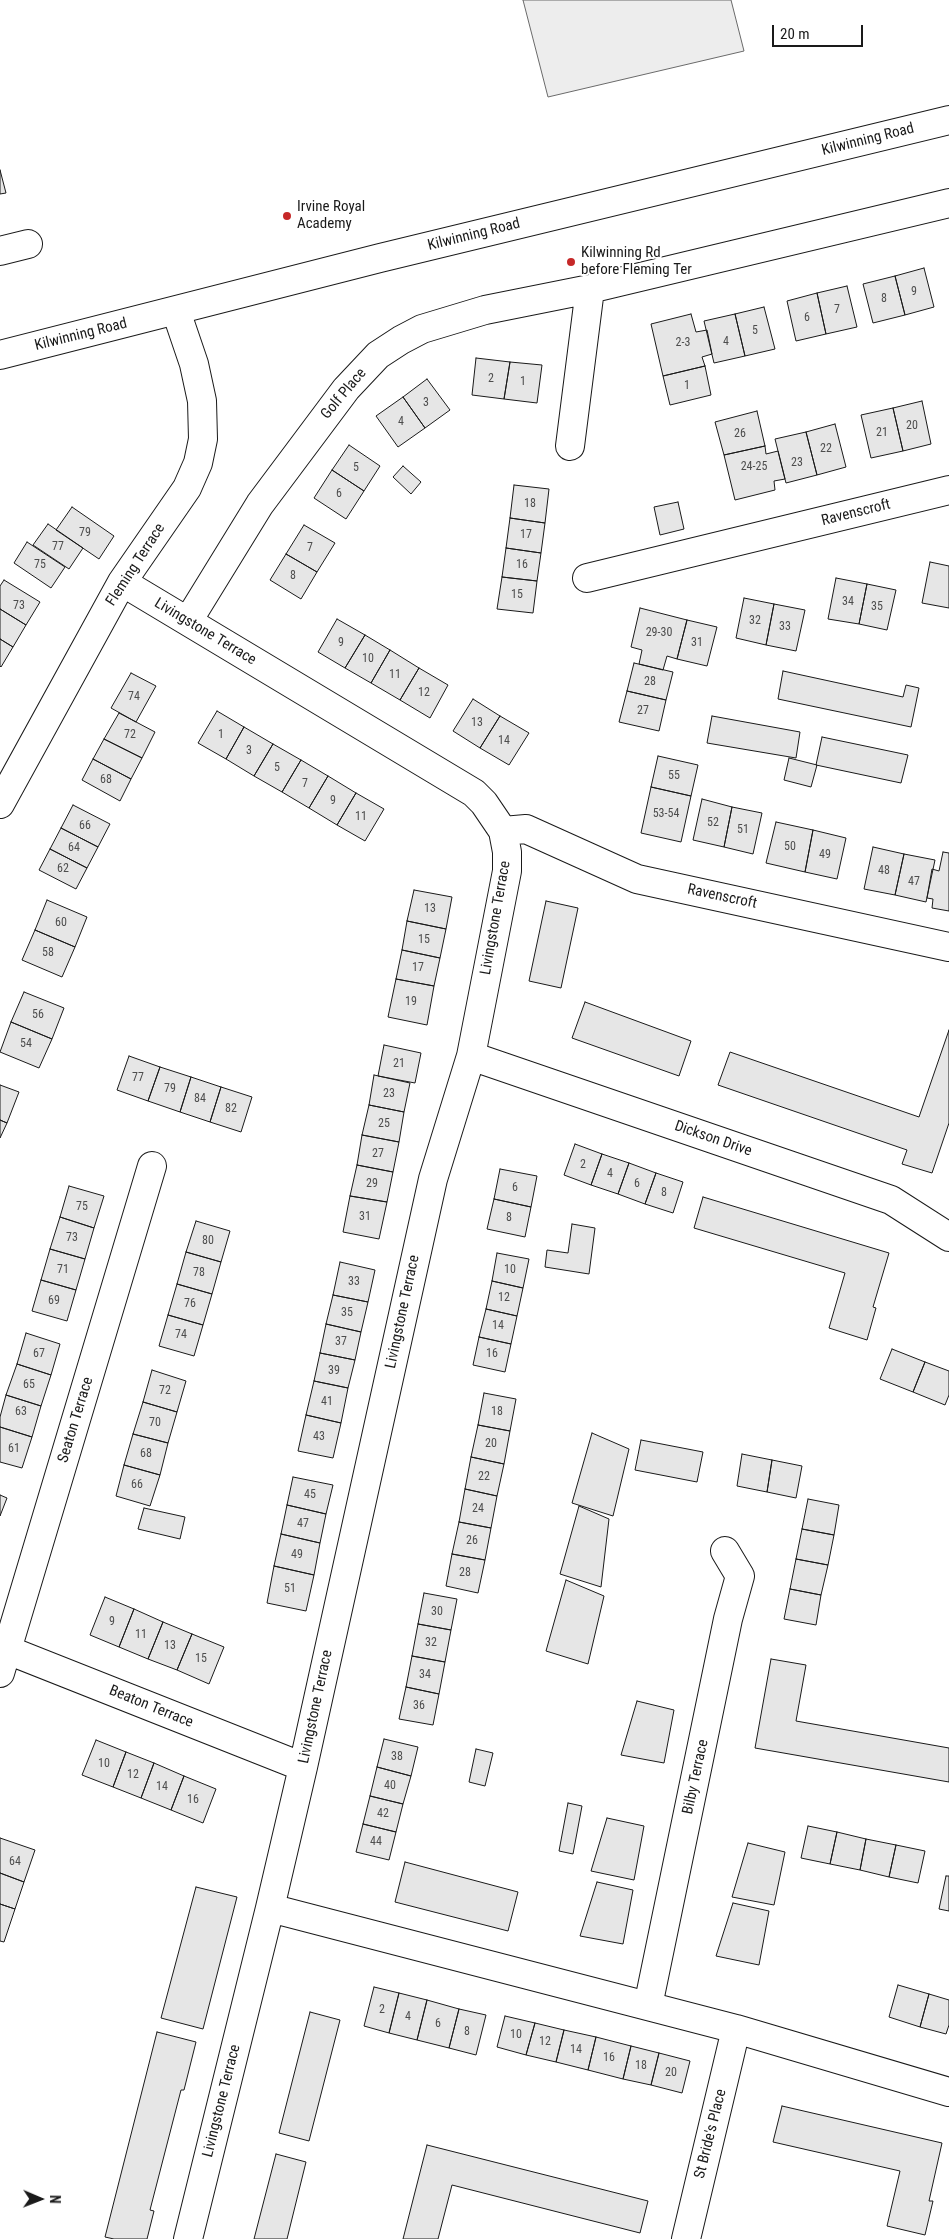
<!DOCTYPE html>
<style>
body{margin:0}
#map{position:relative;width:949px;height:2239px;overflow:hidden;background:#fff;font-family:"Roboto Condensed",sans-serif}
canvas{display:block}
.north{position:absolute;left:15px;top:2174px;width:50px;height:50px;-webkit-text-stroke:4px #fff;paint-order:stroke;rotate:91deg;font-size:14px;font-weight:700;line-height:20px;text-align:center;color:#1a1a1a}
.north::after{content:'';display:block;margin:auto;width:18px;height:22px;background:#1a1a1a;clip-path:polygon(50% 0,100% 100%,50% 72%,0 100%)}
.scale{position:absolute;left:772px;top:25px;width:91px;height:22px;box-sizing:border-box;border:2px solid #1a1a1a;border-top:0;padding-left:6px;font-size:15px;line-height:18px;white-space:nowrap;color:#1a1a1a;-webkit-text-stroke:4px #fff;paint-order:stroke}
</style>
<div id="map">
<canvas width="949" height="2239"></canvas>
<div class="north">N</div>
<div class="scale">20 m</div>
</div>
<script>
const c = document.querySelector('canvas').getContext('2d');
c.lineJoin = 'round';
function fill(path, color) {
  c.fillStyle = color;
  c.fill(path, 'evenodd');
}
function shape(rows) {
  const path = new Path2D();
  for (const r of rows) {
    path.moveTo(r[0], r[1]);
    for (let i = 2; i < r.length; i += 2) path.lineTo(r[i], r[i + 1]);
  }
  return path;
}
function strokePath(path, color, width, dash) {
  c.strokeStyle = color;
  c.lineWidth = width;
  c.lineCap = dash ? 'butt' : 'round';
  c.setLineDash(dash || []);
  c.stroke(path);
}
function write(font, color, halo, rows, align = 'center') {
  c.font = font + ' "Roboto Condensed",sans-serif';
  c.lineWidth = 4;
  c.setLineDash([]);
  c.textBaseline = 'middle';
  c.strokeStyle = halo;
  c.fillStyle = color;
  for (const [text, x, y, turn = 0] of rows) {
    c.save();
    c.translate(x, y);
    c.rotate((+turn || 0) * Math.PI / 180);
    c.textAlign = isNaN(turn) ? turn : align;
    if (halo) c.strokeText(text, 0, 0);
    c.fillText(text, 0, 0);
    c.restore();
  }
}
const built = shape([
 [523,0,731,0,744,51,548,97,523,0]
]);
fill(built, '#ededed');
strokePath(built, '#6a6a6a', 1);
const building = shape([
 [0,170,6,193,0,194,0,170],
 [924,268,934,307,905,315,895,276,924,268],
 [895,276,905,315,873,323,863,284,895,276],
 [847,286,857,327,826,334,817,293,847,286],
 [817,293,826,334,796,341,787,301,817,293],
 [764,307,775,349,745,356,735,314,764,307],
 [691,314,696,332,707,330,712,354,702,357,705,366,663,376,651,324,691,314],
 [735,314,745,356,714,363,704,321,735,314],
 [476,358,510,362,504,399,472,395,476,358],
 [510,362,542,365,537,403,504,399,510,362],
 [705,366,711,395,670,405,663,376,705,366],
 [427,379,450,410,425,428,403,397,427,379],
 [403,397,425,428,398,447,376,416,403,397],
 [922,401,931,444,903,451,893,408,922,401],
 [893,408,903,451,871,458,861,415,893,408],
 [757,411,765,446,724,455,715,422,757,411],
 [835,424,846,467,817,475,806,432,835,424],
 [806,432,817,475,786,483,775,439,806,432],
 [349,445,380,466,364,491,332,470,349,445],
 [765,446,766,454,778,451,785,479,774,481,775,490,735,500,724,455,765,446],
 [403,466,421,482,411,494,393,477,403,466],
 [332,470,364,491,346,519,314,498,332,470],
 [514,485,549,489,545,523,510,518,514,485],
 [678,502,684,529,660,535,654,507,678,502],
 [72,507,114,536,99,559,56,530,72,507],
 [510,518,545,523,541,553,506,548,510,518],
 [48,524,83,548,69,569,33,545,48,524],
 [304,525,335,543,317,572,286,554,304,525],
 [27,542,65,567,51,588,14,563,27,542],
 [506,548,541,553,537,581,502,577,506,548],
 [286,554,317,572,301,599,270,580,286,554],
 [930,562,949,566,949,608,922,603,930,562],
 [502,577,537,581,533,613,497,609,502,577],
 [836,578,867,584,859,624,828,619,836,578],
 [4,580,40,602,26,625,0,609,0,586,4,580],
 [867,584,896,590,887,630,859,624,867,584],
 [744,598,774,604,766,645,736,638,744,598],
 [774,604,805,610,796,651,766,645,774,604],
 [640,608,687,620,677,659,667,656,663,670,639,664,642,650,631,647,640,608],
 [0,609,26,625,13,647,0,639,0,609],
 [337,619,365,635,345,668,318,652,337,619],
 [687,620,717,627,707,666,677,659,687,620],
 [365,635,390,650,371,683,345,668,365,635],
 [0,639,13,647,1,667,0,666,0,639],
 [390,650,419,668,400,700,371,683,390,650],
 [634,663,673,672,666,700,627,691,634,663],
 [419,668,448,685,430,718,400,700,419,668],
 [783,671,903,697,906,685,919,688,911,727,778,699,783,671],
 [131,673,156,686,136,722,111,708,131,673],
 [627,691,666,700,659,731,619,722,627,691],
 [473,699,500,716,480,748,453,731,473,699],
 [217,711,244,727,226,759,198,743,217,711],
 [119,713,155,732,142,758,104,739,119,713],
 [500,716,529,733,509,765,480,748,500,716],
 [712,716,800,732,796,758,707,743,712,716],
 [244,727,273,744,254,776,226,759,244,727],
 [822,737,908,755,901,783,816,765,822,737],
 [104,739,142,758,131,779,93,759,104,739],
 [273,744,301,760,282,792,254,776,273,744],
 [658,756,698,765,691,796,651,787,658,756],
 [789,758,817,765,811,787,784,780,789,758],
 [93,759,131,779,120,801,82,780,93,759],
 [301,760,328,776,309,808,282,792,301,760],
 [328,776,356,793,337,825,309,808,328,776],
 [651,787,691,796,681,842,641,833,651,787],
 [356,793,384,809,365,841,337,825,356,793],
 [702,799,732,807,724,847,693,840,702,799],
 [73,805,110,824,98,847,61,828,73,805],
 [732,807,762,813,753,854,724,847,732,807],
 [776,822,813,830,805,872,766,863,776,822],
 [61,828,98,847,87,868,50,849,61,828],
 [813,830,846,838,837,879,805,872,813,830],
 [873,847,904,854,895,895,864,889,873,847],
 [50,849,87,868,76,889,39,870,50,849],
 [943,852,949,853,949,911,932,908,933,899,927,898,932,869,939,871,943,852],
 [904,854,935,860,926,902,895,895,904,854],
 [414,890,452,897,446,929,407,921,414,890],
 [47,900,87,917,75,947,35,930,47,900],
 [546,901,578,908,561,988,529,981,546,901],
 [407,921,446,929,440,958,402,950,407,921],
 [35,930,75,947,62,977,22,960,35,930],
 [402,950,440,958,434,986,396,979,402,950],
 [396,979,434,986,427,1025,388,1017,396,979],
 [24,992,64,1008,52,1039,11,1022,24,992],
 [585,1002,691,1041,679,1076,572,1038,585,1002],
 [11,1022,52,1039,39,1068,0,1052,11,1022],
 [949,1030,949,1123,932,1173,902,1164,907,1150,718,1085,730,1052,919,1117,949,1030],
 [384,1045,421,1053,415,1083,378,1076,384,1045],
 [129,1056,160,1067,148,1101,117,1090,129,1056],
 [160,1067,191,1077,180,1112,148,1101,160,1067],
 [374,1075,410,1083,404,1112,369,1105,374,1075],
 [191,1077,221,1087,210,1122,180,1112,191,1077],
 [0,1085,19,1092,7,1123,0,1120,0,1085],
 [221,1087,252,1097,241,1132,210,1122,221,1087],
 [369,1105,404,1112,399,1142,362,1135,369,1105],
 [0,1120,7,1123,0,1138,0,1120],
 [362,1135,399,1142,393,1172,357,1165,362,1135],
 [575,1144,602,1154,591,1185,564,1175,575,1144],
 [602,1154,629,1163,618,1194,591,1185,602,1154],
 [629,1163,656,1173,645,1204,618,1194,629,1163],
 [357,1165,393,1172,387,1202,350,1196,357,1165],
 [500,1169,537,1176,531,1207,494,1199,500,1169],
 [656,1173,683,1182,673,1213,645,1204,656,1173],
 [69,1186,104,1196,94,1228,60,1217,69,1186],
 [350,1196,387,1202,379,1239,343,1232,350,1196],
 [703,1197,889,1253,873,1307,876,1308,867,1340,829,1328,845,1273,694,1228,703,1197],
 [494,1199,531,1207,525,1237,487,1229,494,1199],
 [60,1217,94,1228,85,1259,50,1249,60,1217],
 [196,1221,230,1231,221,1262,186,1252,196,1221],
 [572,1224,595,1228,589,1274,545,1267,547,1250,568,1253,572,1224],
 [50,1249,85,1259,76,1290,41,1280,50,1249],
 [186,1252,221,1262,212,1294,177,1284,186,1252],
 [497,1253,529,1259,523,1288,492,1281,497,1253],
 [340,1262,375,1270,368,1302,333,1295,340,1262],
 [41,1280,76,1290,67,1321,32,1311,41,1280],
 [492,1281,523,1288,517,1316,486,1309,492,1281],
 [177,1284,212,1294,203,1325,168,1315,177,1284],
 [333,1295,368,1302,361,1332,326,1324,333,1295],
 [486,1309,517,1316,511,1344,479,1337,486,1309],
 [168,1315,203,1325,194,1356,159,1346,168,1315],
 [326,1324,361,1332,355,1360,320,1353,326,1324],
 [26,1333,60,1344,51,1375,17,1364,26,1333],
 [479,1337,511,1344,505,1372,473,1365,479,1337],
 [892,1349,925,1362,913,1392,880,1379,892,1349],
 [320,1353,355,1360,348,1388,314,1381,320,1353],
 [925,1362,949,1371,949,1395,945,1405,913,1392,925,1362],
 [17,1364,51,1375,41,1406,6,1395,17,1364],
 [152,1370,186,1381,177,1412,143,1402,152,1370],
 [314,1381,348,1388,341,1423,306,1415,314,1381],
 [484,1393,516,1399,510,1431,478,1425,484,1393],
 [6,1395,41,1406,32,1437,0,1427,0,1417,6,1395],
 [143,1402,177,1412,168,1443,133,1434,143,1402],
 [306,1415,341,1423,333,1458,298,1451,306,1415],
 [478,1425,510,1431,504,1464,471,1457,478,1425],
 [0,1427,32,1437,22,1468,0,1462,0,1427],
 [592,1433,629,1449,613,1516,572,1503,592,1433],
 [133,1434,168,1443,160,1475,124,1465,133,1434],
 [641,1440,703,1452,697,1482,635,1470,641,1440],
 [742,1454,772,1460,767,1492,737,1486,742,1454],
 [471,1457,504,1464,497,1496,465,1489,471,1457],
 [772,1460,802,1466,796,1498,767,1492,772,1460],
 [124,1465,160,1475,150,1506,116,1496,124,1465],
 [293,1477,333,1485,326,1514,287,1505,293,1477],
 [465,1489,497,1496,491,1528,459,1522,465,1489],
 [0,1495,7,1498,0,1516,0,1495],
 [808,1499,839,1505,834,1535,802,1529,808,1499],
 [287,1505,326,1514,320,1543,281,1534,287,1505],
 [579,1506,609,1519,601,1587,560,1574,579,1506],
 [144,1508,185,1517,180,1539,138,1529,144,1508],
 [459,1522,491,1528,485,1560,452,1554,459,1522],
 [802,1529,834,1535,828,1565,796,1559,802,1529],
 [281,1534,320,1543,314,1575,274,1566,281,1534],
 [452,1554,485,1560,478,1593,446,1586,452,1554],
 [796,1559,828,1565,821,1595,790,1589,796,1559],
 [274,1566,314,1575,306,1611,267,1603,274,1566],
 [566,1580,604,1596,588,1664,546,1651,566,1580],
 [790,1589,821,1595,816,1625,784,1619,790,1589],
 [424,1593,457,1599,451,1630,418,1624,424,1593],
 [105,1597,134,1609,119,1647,90,1635,105,1597],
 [134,1609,163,1622,148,1659,119,1647,134,1609],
 [163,1622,192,1634,177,1670,148,1659,163,1622],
 [418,1624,451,1630,445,1662,412,1656,418,1624],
 [192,1634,224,1647,209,1684,177,1670,192,1634],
 [412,1656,445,1662,439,1694,406,1687,412,1656],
 [771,1659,806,1665,796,1721,949,1748,949,1782,755,1748,771,1659],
 [406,1687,439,1694,433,1725,399,1719,406,1687],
 [637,1701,674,1710,664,1763,621,1755,637,1701],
 [384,1739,418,1747,411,1776,377,1767,384,1739],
 [96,1740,126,1752,113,1787,82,1775,96,1740],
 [476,1749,493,1753,485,1786,469,1782,476,1749],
 [126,1752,154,1763,141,1798,113,1787,126,1752],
 [154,1763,184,1776,171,1810,141,1798,154,1763],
 [377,1767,411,1776,403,1804,370,1796,377,1767],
 [184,1776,216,1789,203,1823,171,1810,184,1776],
 [370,1796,403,1804,396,1832,363,1824,370,1796],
 [568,1803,582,1806,573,1854,559,1851,568,1803],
 [607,1818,644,1826,634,1880,591,1871,607,1818],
 [363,1824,396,1832,389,1860,356,1852,363,1824],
 [808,1826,837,1832,830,1864,801,1858,808,1826],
 [837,1832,866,1839,860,1870,830,1864,837,1832],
 [0,1838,35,1850,24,1882,0,1873,0,1838],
 [866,1839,896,1845,889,1877,860,1870,866,1839],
 [748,1843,785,1852,774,1905,732,1897,748,1843],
 [896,1845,925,1851,918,1883,889,1877,896,1845],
 [405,1862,518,1892,508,1931,395,1902,405,1862],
 [0,1873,24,1882,15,1909,0,1904,0,1873],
 [946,1876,949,1876,949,1911,939,1909,946,1876],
 [597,1882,633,1890,623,1944,580,1936,597,1882],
 [196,1887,237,1897,203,2029,161,2018,196,1887],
 [733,1903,769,1911,759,1965,716,1956,733,1903],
 [0,1904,15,1909,4,1942,0,1941,0,1904],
 [898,1985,929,1994,920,2027,889,2017,898,1985],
 [374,1987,399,1993,389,2033,364,2026,374,1987],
 [399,1993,427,2000,417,2040,389,2033,399,1993],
 [929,1994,949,2000,949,2025,946,2034,920,2027,929,1994],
 [427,2000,459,2009,449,2048,417,2040,427,2000],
 [459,2009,486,2015,476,2055,449,2048,459,2009],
 [310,2012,340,2020,309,2141,279,2133,310,2012],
 [505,2016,535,2023,526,2055,497,2047,505,2016],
 [535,2023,564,2030,556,2062,526,2055,535,2023],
 [564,2030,596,2037,588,2070,556,2062,564,2030],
 [157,2032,196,2042,184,2090,181,2090,150,2210,154,2211,147,2239,114,2239,105,2237,157,2032],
 [596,2037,631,2046,623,2079,588,2070,596,2037],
 [631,2046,659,2053,651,2085,623,2079,631,2046],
 [659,2053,690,2061,682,2093,651,2085,659,2053],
 [782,2106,942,2143,929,2201,933,2201,925,2235,887,2226,900,2171,773,2142,782,2106],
 [427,2145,648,2201,640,2233,452,2185,438,2239,403,2239,427,2145],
 [276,2154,306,2162,287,2239,254,2239,276,2154]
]);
fill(building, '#e6e6e6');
strokePath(building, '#1a1a1a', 1);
const street = shape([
 [0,251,28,244],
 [570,446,590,289],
 [587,578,949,490],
 [122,582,474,793,484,803,503,831,507,852,507,871,471,1056,433,1179,303,1767,270,1908,188,2239],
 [188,621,260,504,346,389,378,355,401,340,422,329,485,310,590,289,949,203],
 [0,804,122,582,187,488,198,463,203,439,202,401,194,364,176,311],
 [503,831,526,829,637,879,949,947],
 [471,1056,891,1200,949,1237],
 [0,1647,303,1767],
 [0,1673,152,1166],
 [270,1908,736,2029,949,2092],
 [648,2006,728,1619,740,1576,725,1551],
 [686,2239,736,2029]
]);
const primary = shape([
 [0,355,380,258,949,120]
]);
strokePath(street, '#1a1a1a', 30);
strokePath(primary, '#1a1a1a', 30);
strokePath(street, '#fff', 28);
strokePath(primary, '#fff', 28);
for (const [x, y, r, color] of [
 [287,216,5,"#c62828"],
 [571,262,5,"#c62828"]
]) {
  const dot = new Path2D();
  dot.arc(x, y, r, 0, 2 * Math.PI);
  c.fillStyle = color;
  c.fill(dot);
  strokePath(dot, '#fff', 2);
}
write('12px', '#4d4d4d', null, [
 ["9",914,292],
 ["8",884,299],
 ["7",837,310],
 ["6",807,318],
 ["5",755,331],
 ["4",726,342],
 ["2-3",683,343],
 ["2",491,379],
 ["1",523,382],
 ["1",687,386],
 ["3",426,403],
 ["4",401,422],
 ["20",912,426],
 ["21",882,433],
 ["26",740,434],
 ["22",826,449],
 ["23",797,463],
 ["24-25",754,467],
 ["5",356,468],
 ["6",339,494],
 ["18",530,504],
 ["79",85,533],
 ["17",526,535],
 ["77",58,547],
 ["7",310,548],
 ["75",40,565],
 ["16",522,565],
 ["8",293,576],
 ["15",517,595],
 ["34",848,602],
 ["73",19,606],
 ["35",877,607],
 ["32",755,621],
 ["33",785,627],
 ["29-30",659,633],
 ["9",341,643],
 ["31",697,643],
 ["10",368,659],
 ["11",395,675],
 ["28",650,682],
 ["12",424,693],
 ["74",134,697],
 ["27",643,711],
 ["13",477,723],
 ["72",130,735],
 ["1",221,735],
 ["14",504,741],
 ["3",249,751],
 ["5",277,768],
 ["55",674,776],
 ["68",106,780],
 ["7",305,784],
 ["9",333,801],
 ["53-54",666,814],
 ["11",361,817],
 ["52",713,823],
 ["66",85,826],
 ["51",743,830],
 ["50",790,847],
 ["64",74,848],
 ["49",825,855],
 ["62",63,869],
 ["48",884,871],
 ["47",914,882],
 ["13",430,909],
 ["60",61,923],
 ["15",424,940],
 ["58",48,953],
 ["17",418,968],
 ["19",411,1002],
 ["56",38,1015],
 ["54",26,1044],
 ["21",399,1064],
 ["77",138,1078],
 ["79",170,1089],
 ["23",389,1094],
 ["84",200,1099],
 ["82",231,1109],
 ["25",384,1124],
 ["27",378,1154],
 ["2",583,1165],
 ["4",610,1174],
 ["29",372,1184],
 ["6",637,1184],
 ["6",515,1188],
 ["8",664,1193],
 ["75",82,1207],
 ["31",365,1217],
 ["8",509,1218],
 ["73",72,1238],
 ["80",208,1241],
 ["71",63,1270],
 ["10",510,1270],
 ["78",199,1273],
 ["33",354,1282],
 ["12",504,1298],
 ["69",54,1301],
 ["76",190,1304],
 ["35",347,1313],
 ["14",498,1326],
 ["74",181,1335],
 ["37",341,1342],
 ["67",39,1354],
 ["16",492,1354],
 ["39",334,1371],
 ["65",29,1385],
 ["72",165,1391],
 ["41",327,1402],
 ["63",21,1412],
 ["18",497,1412],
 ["70",155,1423],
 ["43",319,1437],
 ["20",491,1444],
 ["61",14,1449],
 ["68",146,1454],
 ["22",484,1477],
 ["66",137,1485],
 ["45",310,1495],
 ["24",478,1509],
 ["47",303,1524],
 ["26",472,1541],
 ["49",297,1555],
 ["28",465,1573],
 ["51",290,1589],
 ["30",437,1612],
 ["9",112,1622],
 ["11",141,1635],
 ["32",431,1643],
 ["13",170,1646],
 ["15",201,1659],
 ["34",425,1675],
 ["36",419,1706],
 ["38",397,1757],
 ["10",104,1764],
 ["12",133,1775],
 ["40",390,1786],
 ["14",162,1787],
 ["16",193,1800],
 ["42",383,1814],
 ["44",376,1842],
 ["64",15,1862],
 ["2",382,2010],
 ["4",408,2017],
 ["6",438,2024],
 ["8",467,2032],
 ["10",516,2035],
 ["12",545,2042],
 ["14",576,2050],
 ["16",609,2058],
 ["18",641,2066],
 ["20",671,2073]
]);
write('15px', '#1a1a1a', '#fff', [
 ["Kilwinning Road",868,140,-14],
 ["Kilwinning Road",474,235,-14],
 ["Kilwinning Road",81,335,-14],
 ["Golf Place",344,394,-50],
 ["Ravenscroft",856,513,-14],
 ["Fleming Terrace",136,565,-57],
 ["Livingstone Terrace",205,632,31],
 ["Ravenscroft",722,897,12],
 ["Livingstone Terrace",496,918,-80],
 ["Dickson Drive",713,1139,19],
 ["Livingstone Terrace",403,1312,-78],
 ["Seaton Terrace",76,1420,-73],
 ["Beaton Terrace",151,1707,22],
 ["Livingstone Terrace",316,1707,-78],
 ["Bilby Terrace",696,1777,-78],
 ["Livingstone Terrace",222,2101,-76],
 ["St Bride's Place",711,2134,-76]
]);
write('15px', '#1a1a1a', '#fff', [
 ["Irvine Royal",297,207],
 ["Academy",297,224],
 ["Kilwinning Rd",581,253],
 ["before Fleming Ter",581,270]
], 'left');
</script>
